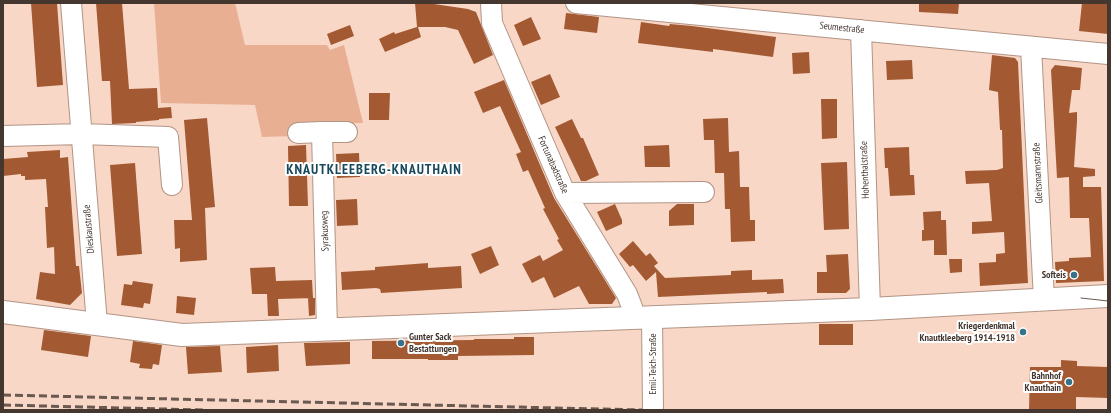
<!DOCTYPE html>
<meta charset="utf-8">
<style>
body{margin:0}
#map{position:relative;width:1111px;height:413px;overflow:hidden;background:#f8d7c7;font-family:"PT Sans Narrow",sans-serif}
canvas{display:block}
.frame{position:absolute;inset:0;border:4px solid #433730;pointer-events:none}
</style>
<div id="map">
<canvas width="1111" height="413"></canvas>
<div class="frame"></div>
</div>
<script>
const c = document.querySelector('canvas').getContext('2d');
c.lineJoin = 'round';
function fill(path, color) {
  c.fillStyle = color;
  c.fill(path, 'evenodd');
}
function shape(rows) {
  const path = new Path2D();
  for (const r of rows) {
    path.moveTo(r[0], r[1]);
    for (let i = 2; i < r.length; i += 2) path.lineTo(r[i], r[i + 1]);
  }
  return path;
}
function strokePath(path, color, width, dash) {
  c.strokeStyle = color;
  c.lineWidth = width;
  c.lineCap = dash ? 'butt' : 'round';
  c.setLineDash(dash || []);
  c.stroke(path);
}
function write(font, color, halo, rows, align = 'center') {
  c.font = font + ' "PT Sans Narrow",sans-serif';
  c.lineWidth = 4;
  c.setLineDash([]);
  c.textBaseline = 'middle';
  c.strokeStyle = halo;
  c.fillStyle = color;
  for (const [text, x, y, turn = 0] of rows) {
    c.save();
    c.translate(x, y);
    c.rotate((+turn || 0) * Math.PI / 180);
    c.textAlign = isNaN(turn) ? turn : align;
    if (halo) c.strokeText(text, 0, 0);
    c.fillText(text, 0, 0);
    c.restore();
  }
}
fill(shape([
 [154,3,235,3,245,45,327,45,330,50,344,45,363,123,296,123,294,136,262,137,255,105,161,103]
]), '#e8af93');
fill(shape([
 [31,3,57,3,63,85,37,87],
 [96,3,122,3,129,89,157,88,158,108,171,107,172,118,159,119,159,120,136,122,136,123,112,124,110,81,102,81],
 [415,3,427,3,468,9,476,12,493,55,474,64,458,30,445,27,418,27,421,37,385,52,379,39,394,32,395,34,417,27],
 [919,3,959,3,958,14,919,12],
 [1082,3,1108,3,1108,34,1079,31],
 [566,13,599,17,597,33,564,29],
 [531,17,541,39,523,46,514,25],
 [641,22,669,26,670,24,692,26,776,37,773,57,713,49,713,52,638,43],
 [350,25,354,36,331,45,327,34],
 [809,52,810,73,793,74,792,53],
 [992,55,1015,58,1018,62,1028,283,980,286,979,263,996,262,996,254,1005,253,1004,232,972,234,972,222,992,221,989,183,966,184,965,171,997,170,1003,168,1002,130,1000,130,998,92,989,90],
 [912,60,913,79,887,80,886,61],
 [1055,65,1082,68,1080,90,1072,90,1069,113,1077,112,1077,121,1074,167,1095,169,1095,176,1083,177,1083,187,1101,187,1104,281,1056,283,1055,262,1069,261,1069,258,1091,257,1089,218,1070,218,1069,177,1057,178,1051,70],
 [550,74,560,97,541,105,531,82],
 [504,80,554,198,616,298,612,304,589,304,579,286,554,298,544,277,532,283,522,264,540,255,543,261,563,250,557,240,559,239,543,209,545,208,528,170,523,172,516,154,521,152,500,106,483,113,474,92],
 [369,93,390,93,389,120,369,120],
 [821,99,837,99,837,138,822,139],
 [207,118,215,207,205,208,207,260,180,262,180,248,175,249,174,220,192,220,184,120],
 [728,118,729,152,739,151,740,187,749,187,750,220,755,220,755,241,731,242,730,209,725,209,724,173,715,173,714,140,704,140,703,119],
 [572,119,581,138,583,138,599,175,586,181,581,181,555,127],
 [306,145,308,206,289,206,288,146],
 [669,145,670,167,645,167,644,146],
 [909,147,910,175,914,175,915,195,890,196,888,168,885,168,884,148],
 [60,150,60,158,68,157,76,266,79,266,82,293,70,305,36,299,40,272,55,274,54,247,47,248,45,207,48,207,46,179,25,180,25,176,21,176,21,174,3,176,3,159,28,157,27,152],
 [359,153,360,177,337,178,336,154],
 [847,162,849,229,824,230,821,163],
 [135,163,142,254,117,256,110,165],
 [357,199,358,225,337,226,336,200],
 [615,204,622,220,622,224,606,231,597,212],
 [677,204,694,204,694,225,669,226,669,211],
 [941,211,941,220,946,220,947,255,934,255,934,240,922,241,922,230,924,230,923,212],
 [633,241,646,256,650,253,658,263,654,266,665,278,731,275,731,271,752,270,752,280,783,279,784,293,767,294,767,292,658,297,656,272,646,281,633,265,630,267,619,254],
 [491,246,499,265,480,274,471,254],
 [848,254,850,289,846,293,817,293,817,272,827,272,826,255],
 [949,259,962,259,962,272,950,273],
 [428,263,428,268,461,266,462,288,381,293,380,289,376,288,342,290,341,272,375,270,375,267],
 [275,267,276,281,312,280,313,298,278,299,279,316,268,316,267,294,252,294,250,268],
 [133,281,153,284,150,304,144,303,143,308,121,305,124,284,132,285],
 [177,296,196,298,194,315,176,313],
 [308,298,315,298,315,315,309,316],
 [819,324,853,324,853,345,819,345],
 [44,330,91,336,88,357,41,350],
 [514,337,534,337,534,355,458,356,458,360,428,360,428,359,372,359,372,341,474,340,474,339,514,339],
 [133,341,162,345,159,365,153,364,152,369,139,368,140,364,130,362],
 [350,342,350,364,306,366,304,343],
 [278,345,279,371,247,373,246,347],
 [220,346,222,372,188,374,186,347],
 [1061,360,1077,361,1077,366,1108,367,1108,398,1076,397,1076,410,1029,410,1030,367,1061,367]
]), '#a35a33');
const minor = shape([
 [71,3,97,324],
 [491,3,492,23,565,193,627,294,632,307,633,318],
 [576,3,1108,54],
 [861,30,870,309],
 [1031,47,1044,300],
 [298,133,322,132],
 [3,136,82,134,168,137,172,185],
 [565,193,704,192],
 [652,317,653,410],
 [327,329,322,132,347,132]
]);
const major = shape([
 [3,312,182,335,870,309,1108,296]
]);
strokePath(minor, '#b29485', 22);
strokePath(major, '#b29485', 24);
strokePath(minor, '#fff', 20);
strokePath(major, '#fff', 22);
strokePath(shape([
 [1081,298,1108,301]
]), '#6a5950', 1);
strokePath(shape([
 [3,395,642,410],
 [3,405,204,410]
]), '#6a5950', 3, [8, 4]);
for (const [x, y, r, color] of [
 [1074,275,4,"#367189"],
 [1023,332,4,"#367189"],
 [401,343,4,"#367189"],
 [1069,382,4,"#367189"]
]) {
  const dot = new Path2D();
  dot.arc(x, y, r, 0, 2 * Math.PI);
  c.fillStyle = color;
  c.fill(dot);
  strokePath(dot, '#fff', 1.5);
}
write('10px', '#433730', '#fff', [
 ["Seumestraße",842,28,6],
 ["Fortunabadstraße",553,165,66],
 ["Hohenthalstraße",865,170,-92],
 ["Gleitsmannstraße",1038,173,-93],
 ["Dieskaustraße",89,229,-95],
 ["Syrakusweg",325,231,-92],
 ["Emil-Teich-Straße",653,364,-90]
]);
write('bold 10px', '#433730', '#fff', [
 ["Softeis",1066,275],
 ["Kriegerdenkmal",1015,326],
 ["Knautkleeberg 1914-1918",1015,338],
 ["Gunter Sack",409,337,"left"],
 ["Bestattungen",409,349,"left"],
 ["Bahnhof",1061,376],
 ["Knauthain",1061,388]
], 'right');
c.letterSpacing = '1px';
write('bold 14px', '#18485b', '#fff', [
 ["KNAUTKLEEBERG-KNAUTHAIN",374,170]
]);
c.letterSpacing = '0px';
</script>
